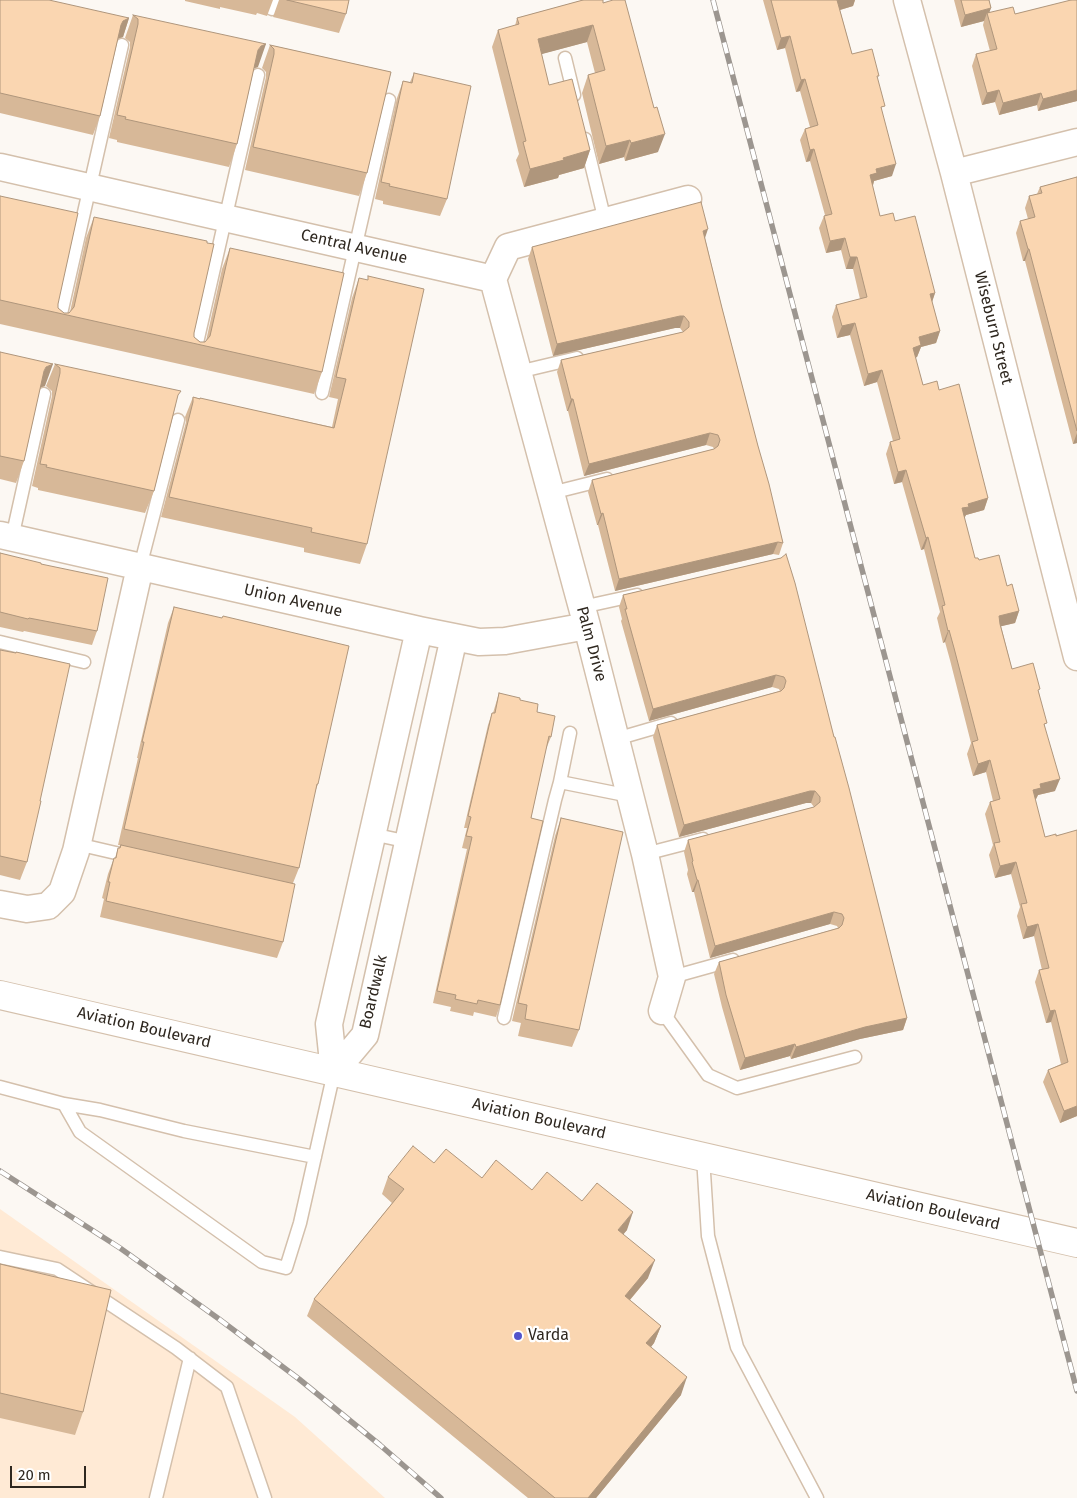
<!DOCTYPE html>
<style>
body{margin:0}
#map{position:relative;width:1077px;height:1498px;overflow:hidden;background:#fcf8f3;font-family:"Fira Sans",sans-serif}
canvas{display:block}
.scale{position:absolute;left:10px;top:1466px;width:76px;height:22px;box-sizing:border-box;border:2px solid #2f2820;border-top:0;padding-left:6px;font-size:15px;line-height:18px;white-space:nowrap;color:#2f2820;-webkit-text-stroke:4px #fff;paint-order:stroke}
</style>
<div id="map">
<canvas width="1077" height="1498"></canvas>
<div class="scale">20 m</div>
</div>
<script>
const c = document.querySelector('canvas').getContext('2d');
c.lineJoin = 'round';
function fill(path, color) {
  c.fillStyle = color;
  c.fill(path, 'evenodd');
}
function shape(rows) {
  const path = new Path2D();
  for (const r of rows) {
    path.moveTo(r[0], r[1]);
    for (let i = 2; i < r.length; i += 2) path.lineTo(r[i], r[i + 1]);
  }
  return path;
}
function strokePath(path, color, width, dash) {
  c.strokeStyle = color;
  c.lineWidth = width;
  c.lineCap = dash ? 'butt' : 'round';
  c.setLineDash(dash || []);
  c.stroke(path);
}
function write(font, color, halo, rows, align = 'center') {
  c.font = font + ' "Fira Sans",sans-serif';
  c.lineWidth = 4.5;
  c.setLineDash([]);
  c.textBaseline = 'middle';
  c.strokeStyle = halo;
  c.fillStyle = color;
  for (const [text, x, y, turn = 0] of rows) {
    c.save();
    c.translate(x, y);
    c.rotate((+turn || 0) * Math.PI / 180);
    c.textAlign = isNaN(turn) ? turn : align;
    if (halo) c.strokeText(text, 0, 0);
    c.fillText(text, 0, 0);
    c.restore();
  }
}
fill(shape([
 [0,1209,295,1417,385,1498,0,1498]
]), '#ffead5');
const service = shape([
 [272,9,274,0],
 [565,58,574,95],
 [585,139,605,221],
 [58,327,122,45],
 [194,356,258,75],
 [518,372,577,358],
 [322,393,389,100],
 [551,493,607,479],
 [12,538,44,394],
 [140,567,178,420],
 [582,607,637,595],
 [0,642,84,662],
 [616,739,671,723],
 [560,782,570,733],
 [372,834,409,842],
 [77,844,133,857],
 [645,854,703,839],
 [672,977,733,960],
 [662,1011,708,1075,737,1088,855,1057],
 [504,1018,555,800,560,782,630,796],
 [0,1087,64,1104,80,1132,262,1262,286,1268,300,1223,334,1072],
 [64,1104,100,1110,184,1131,315,1157],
 [703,1157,708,1236,737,1347,817,1498],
 [0,1257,57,1269,176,1348,227,1387,265,1498],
 [156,1498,190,1358]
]);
const minor = shape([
 [907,0,954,173,1077,657],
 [0,167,493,279],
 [954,173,1077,142],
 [493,279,587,626,645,854,672,977,662,1011],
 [493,279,508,247,688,199],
 [0,535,419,630,479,642,505,641,587,626],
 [0,904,27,909,48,906,62,892,76,851,140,567],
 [334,1072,365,1035,454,637],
 [334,1072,329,1024,419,630]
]);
const primary = shape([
 [0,995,1077,1243]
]);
strokePath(service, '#d4c0ac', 15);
strokePath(minor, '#d4c0ac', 29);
strokePath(primary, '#d4c0ac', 30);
strokePath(service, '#fff', 12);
strokePath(minor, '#fff', 26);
strokePath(primary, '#fff', 28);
const rail = shape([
 [713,0,1077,1391],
 [0,1171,120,1248,219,1319,299,1379,380,1445,441,1498]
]);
strokePath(rail, '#9c9690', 5.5);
strokePath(rail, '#fff', 4, [11]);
fill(shape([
 [0,0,129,18,123,37,118,39,100,116,93,135,0,113],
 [185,0,273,0,267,16,257,13,256,15,220,7,220,9,185,1],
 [279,0,349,0,346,14,339,33,273,17],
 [583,0,658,152,625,161,624,157,599,164,582,93,588,75,595,73,587,42,541,54,549,85,590,150,584,168,559,175,558,178,524,187,516,160,519,154,492,47,498,30,515,26,517,18],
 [763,0,855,0,853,6,840,10,852,54,877,79,892,176,874,181,873,185,872,185,880,216,895,221,935,293,932,302,940,331,936,343,921,347,917,357,915,358,923,385,939,390,988,498,984,510,966,515,964,518,975,558,979,560,1007,586,1019,611,1015,623,1001,626,1012,669,1039,693,1045,727,1055,791,1038,795,1036,799,1035,800,1045,837,1077,832,1077,1116,1060,1123,1043,1082,1048,1070,1061,1064,1051,1022,1046,1023,1035,982,1039,970,1042,970,1034,936,1023,939,1017,916,1020,907,1011,874,995,878,989,855,993,845,985,814,990,802,993,801,986,772,973,776,967,754,971,743,950,660,945,642,943,643,937,618,940,612,924,549,921,550,902,482,894,484,886,454,890,442,893,441,877,382,864,386,850,335,837,338,832,317,836,305,860,299,853,269,846,269,841,250,826,253,819,228,824,216,825,215,810,161,806,162,800,140,805,129,810,127,800,91,796,92,785,48,777,50],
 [954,0,989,0,991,8,989,12,1015,14,1077,0,1077,101,1038,111,1037,105,999,115,995,102,982,105,972,66,976,54,990,51,983,25,984,21,961,27],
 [133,15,258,67,254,68,237,144,229,167,117,142,117,140,109,138,130,47,130,42,125,38],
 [270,45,391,72,367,173,359,196,245,170,266,77,266,72,262,68],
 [414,73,447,199,440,216,383,204,383,201,375,199,397,98,403,81,410,82],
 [1077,177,1077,443,1073,444,1025,261,1023,261,1016,233,1020,221,1028,219,1025,208,1029,196,1037,194,1040,187],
 [0,196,58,304,58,308,64,313,69,313,70,312,86,238,94,217,194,333,194,337,200,342,205,342,206,341,222,269,230,248,322,372,314,394,0,324],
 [705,238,722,308,783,543,779,555,773,554,615,591,598,525,597,525,588,492,592,480,714,449,713,447,706,445,584,476,568,411,567,411,557,372,561,360,683,332,680,328,675,328,553,356,528,259,532,247],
 [359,278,367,544,360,564,304,552,304,548,161,517,186,422,185,417,193,397,332,427,338,399,329,397,352,298],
 [0,352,45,386,40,388,24,461,16,483,0,479],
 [55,364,176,404,154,491,145,513,38,490,38,488,32,486,52,396,52,391,46,386],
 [0,553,41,564,97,631,92,645,24,631,23,632,0,627],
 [781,558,834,737,907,1018,903,1030,860,1039,791,1059,790,1056,740,1070,722,1007,714,974,719,962,838,928,837,926,830,924,710,958,694,892,692,892,687,874,688,870,684,852,688,840,814,807,811,803,806,803,679,837,653,737,657,725,780,691,779,689,772,687,649,721,621,621,622,619,619,607,623,595],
 [174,607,318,784,314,795,299,868,293,883,283,942,277,958,100,917,104,899,102,898,108,874,114,858,115,858,118,848,119,848,120,845,118,845,138,758,137,758,168,623],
 [0,650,40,801,27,862,20,880,0,875],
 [499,693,520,700,537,712,551,737,546,749,531,818,500,1005,496,1017,474,1012,473,1016,450,1011,451,1007,433,1003,467,849,462,848,467,828,464,828,488,725,492,713,493,713],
 [561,818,579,1030,572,1047,518,1036,521,1023,512,1021,555,836],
 [434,1163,482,1178,582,1201,627,1230,623,1234,648,1278,630,1300,661,1326,654,1343,651,1347,681,1395,596,1498,528,1498,307,1316,314,1299,392,1203,382,1194,388,1177],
 [0,1264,83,1412,75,1435,0,1418]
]), '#d7b898');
fill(shape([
 [837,0,855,0,853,6,833,12],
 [991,8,988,16,987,13,984,21,961,27,965,15],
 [129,18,123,37,116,39,121,25,123,21],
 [593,25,587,42,531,57,538,39],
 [790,36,785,48,777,50,781,38],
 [266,44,258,67,252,69,258,50,261,46],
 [805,79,800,91,796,92,801,80],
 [999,90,995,102,982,105,987,93],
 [1077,90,1077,101,1038,111,1043,99],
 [1041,93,1037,105,999,115,1003,103],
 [665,134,658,152,625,161,631,143],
 [630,140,624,157,599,164,606,146],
 [814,149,810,161,806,162,810,150],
 [590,150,584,168,559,175,558,178,524,187,530,169,563,158],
 [896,164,892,176,874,181,873,185,865,187,870,175,876,169],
 [708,229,704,241,703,231],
 [845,238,841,250,826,253,830,241],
 [1028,249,1029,249,1025,261,1023,261],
 [850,257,857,257,853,269,846,269],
 [935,293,931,305,930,294],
 [680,316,684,316,680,328,675,328,553,356,557,344],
 [855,323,850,335,837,338,842,326],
 [940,331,936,343,921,347,917,357,908,360,913,348,919,337],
 [53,364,45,386,38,388,44,371,46,367],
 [882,370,877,382,864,386,868,374],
 [571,399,573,399,568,411,567,411],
 [710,433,706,445,584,476,589,464],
 [1077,433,1077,443,1073,444],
 [906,470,902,482,894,484,898,472],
 [988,498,984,510,966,515,964,519,962,508,968,504],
 [603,513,598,525,597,525,601,514],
 [928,537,924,549,921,550,926,538],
 [778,542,773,554,615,591,619,579],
 [1019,611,1015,623,994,628,999,616],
 [949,630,945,642,943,643,948,631],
 [776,675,772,687,649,721,653,709],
 [990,760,986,772,973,776,978,764],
 [1060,779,1055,791,1038,795,1036,799,1029,802,1033,790,1040,784],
 [810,791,815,791,811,803,806,803,679,837,684,825],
 [1016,862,1011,874,995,878,1000,866],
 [697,880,698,880,694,892,692,892],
 [834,912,830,924,710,958,715,946],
 [1038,924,1034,936,1023,939,1027,927],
 [1055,1010,1051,1022,1046,1023,1050,1011],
 [907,1018,903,1030,860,1039,791,1059,796,1047,865,1027],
 [795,1044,790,1056,740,1070,745,1058],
 [1077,1106,1077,1116,1060,1123,1064,1111],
 [633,1212,627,1230,612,1248,618,1230],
 [655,1260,648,1278,618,1314,625,1296],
 [661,1326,654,1343,640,1361,646,1343],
 [687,1377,681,1395,596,1498,588,1498]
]), '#af967c');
const building = shape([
 [0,0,49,0,129,18,123,21,121,25,100,116,0,93,0,0],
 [287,0,349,0,346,14,287,0],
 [583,0,603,0,603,3,613,0,625,0,654,108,657,107,665,134,631,143,630,140,606,146,588,75,605,70,593,25,538,39,549,85,572,79,590,150,563,158,564,160,530,169,523,142,526,141,498,30,519,24,517,18,583,0],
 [771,0,837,0,852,54,872,49,879,76,877,76,885,106,881,107,896,164,876,169,877,173,870,175,880,216,893,213,895,221,915,216,935,293,930,294,940,331,919,337,921,345,913,348,923,385,937,381,939,390,959,384,988,498,968,504,969,507,962,508,975,558,978,558,979,560,999,555,1007,586,1012,584,1019,611,999,616,1000,624,1012,669,1033,663,1040,689,1038,690,1047,723,1044,724,1060,779,1040,784,1041,788,1033,790,1045,837,1056,834,1056,836,1077,830,1077,1106,1064,1111,1048,1070,1068,1062,1055,1010,1050,1011,1039,970,1049,968,1038,924,1027,927,1021,904,1027,903,1016,862,1000,866,994,843,1000,842,990,802,1000,799,990,760,978,764,972,742,978,740,954,648,949,630,948,631,942,606,945,605,928,537,926,538,906,470,898,472,890,442,900,439,882,370,868,374,855,323,842,326,836,305,867,297,857,257,850,257,845,238,830,241,824,216,832,214,814,149,810,150,805,129,818,125,805,79,801,80,790,36,781,38,771,0],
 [961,0,989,0,991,8,965,15,961,0],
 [1071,0,1077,0,1077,90,1043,99,1041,93,1003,103,999,90,987,93,976,54,997,49,987,13,1013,7,1015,14,1071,0],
 [133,15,266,44,261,46,258,50,237,144,125,119,126,117,117,115,138,24,138,19,133,15],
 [270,45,391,72,367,173,253,147,274,54,274,49,270,45],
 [414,73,471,86,447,199,389,186,390,184,381,182,403,81,412,83,414,73],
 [1077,177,1077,431,1029,249,1028,249,1020,221,1035,217,1029,196,1042,193,1040,187,1077,177],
 [0,196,78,213,58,304,58,308,64,313,69,313,74,307,94,217,207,241,207,243,214,244,194,333,194,337,200,342,205,342,210,336,230,248,344,273,322,372,0,300,0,196],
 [701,202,708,229,703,231,722,308,758,446,769,484,783,543,778,542,619,579,603,513,601,514,592,480,714,449,718,446,720,440,718,435,710,433,589,464,573,399,571,399,561,360,683,332,689,327,689,322,684,316,680,316,557,344,532,247,701,202],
 [368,276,424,289,367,544,311,532,312,528,169,497,193,402,193,397,200,399,200,398,334,428,346,379,336,377,359,278,368,280,368,276],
 [0,352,53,364,46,367,44,371,24,461,0,456,0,352],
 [55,364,181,391,178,395,154,491,46,467,47,465,40,464,60,373,60,368,55,364],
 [0,553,41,563,41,564,108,578,97,631,29,618,28,619,0,612,0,553],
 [786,554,795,583,834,737,835,737,849,788,907,1018,865,1027,796,1047,795,1044,745,1058,726,995,719,962,839,928,842,925,844,918,842,914,834,912,715,946,698,880,697,880,692,862,693,861,688,840,814,807,820,802,820,797,815,791,810,791,684,825,657,725,781,691,784,688,786,681,784,677,776,675,653,709,625,609,627,609,623,595,781,558,786,554],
 [174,607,222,618,223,616,349,646,318,784,317,784,299,868,124,829,144,742,142,742,174,607],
 [0,650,16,653,16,652,70,664,40,801,41,801,27,862,0,856,0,650],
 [499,693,520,698,520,700,538,704,537,712,555,716,551,737,549,736,531,818,543,821,500,1005,478,1000,477,1004,455,999,456,995,437,991,472,837,466,836,471,817,468,816,492,713,495,713,499,693],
 [561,818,623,832,579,1030,525,1019,527,1005,518,1003,561,818],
 [121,845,295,884,283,942,106,901,110,882,108,882,114,858,116,858,118,848,120,848,121,845],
 [413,1146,434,1163,446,1149,482,1178,496,1160,532,1190,547,1172,582,1201,597,1183,633,1212,618,1230,655,1260,625,1296,661,1326,646,1343,687,1377,588,1498,555,1498,314,1299,404,1189,388,1177,413,1146],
 [0,1264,111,1290,83,1412,0,1393,0,1264]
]);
fill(building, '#fad6b1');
strokePath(building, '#af967c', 1);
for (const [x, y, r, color] of [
 [518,1336,5,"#5354cb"]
]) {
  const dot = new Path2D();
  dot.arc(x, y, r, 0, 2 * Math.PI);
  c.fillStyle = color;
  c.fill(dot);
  strokePath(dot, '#fff', 2);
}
write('16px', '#2f2820', '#fff', [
 ["Central Avenue",354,247,13],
 ["Wiseburn Street",993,328,76],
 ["Union Avenue",293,601,13],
 ["Palm Drive",591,644,75],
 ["Boardwalk",374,992,-77],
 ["Aviation Boulevard",144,1028,13],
 ["Aviation Boulevard",539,1119,13],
 ["Aviation Boulevard",933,1210,13]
]);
write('16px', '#2f2820', '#fff', [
 ["Varda",528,1336]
], 'left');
</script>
